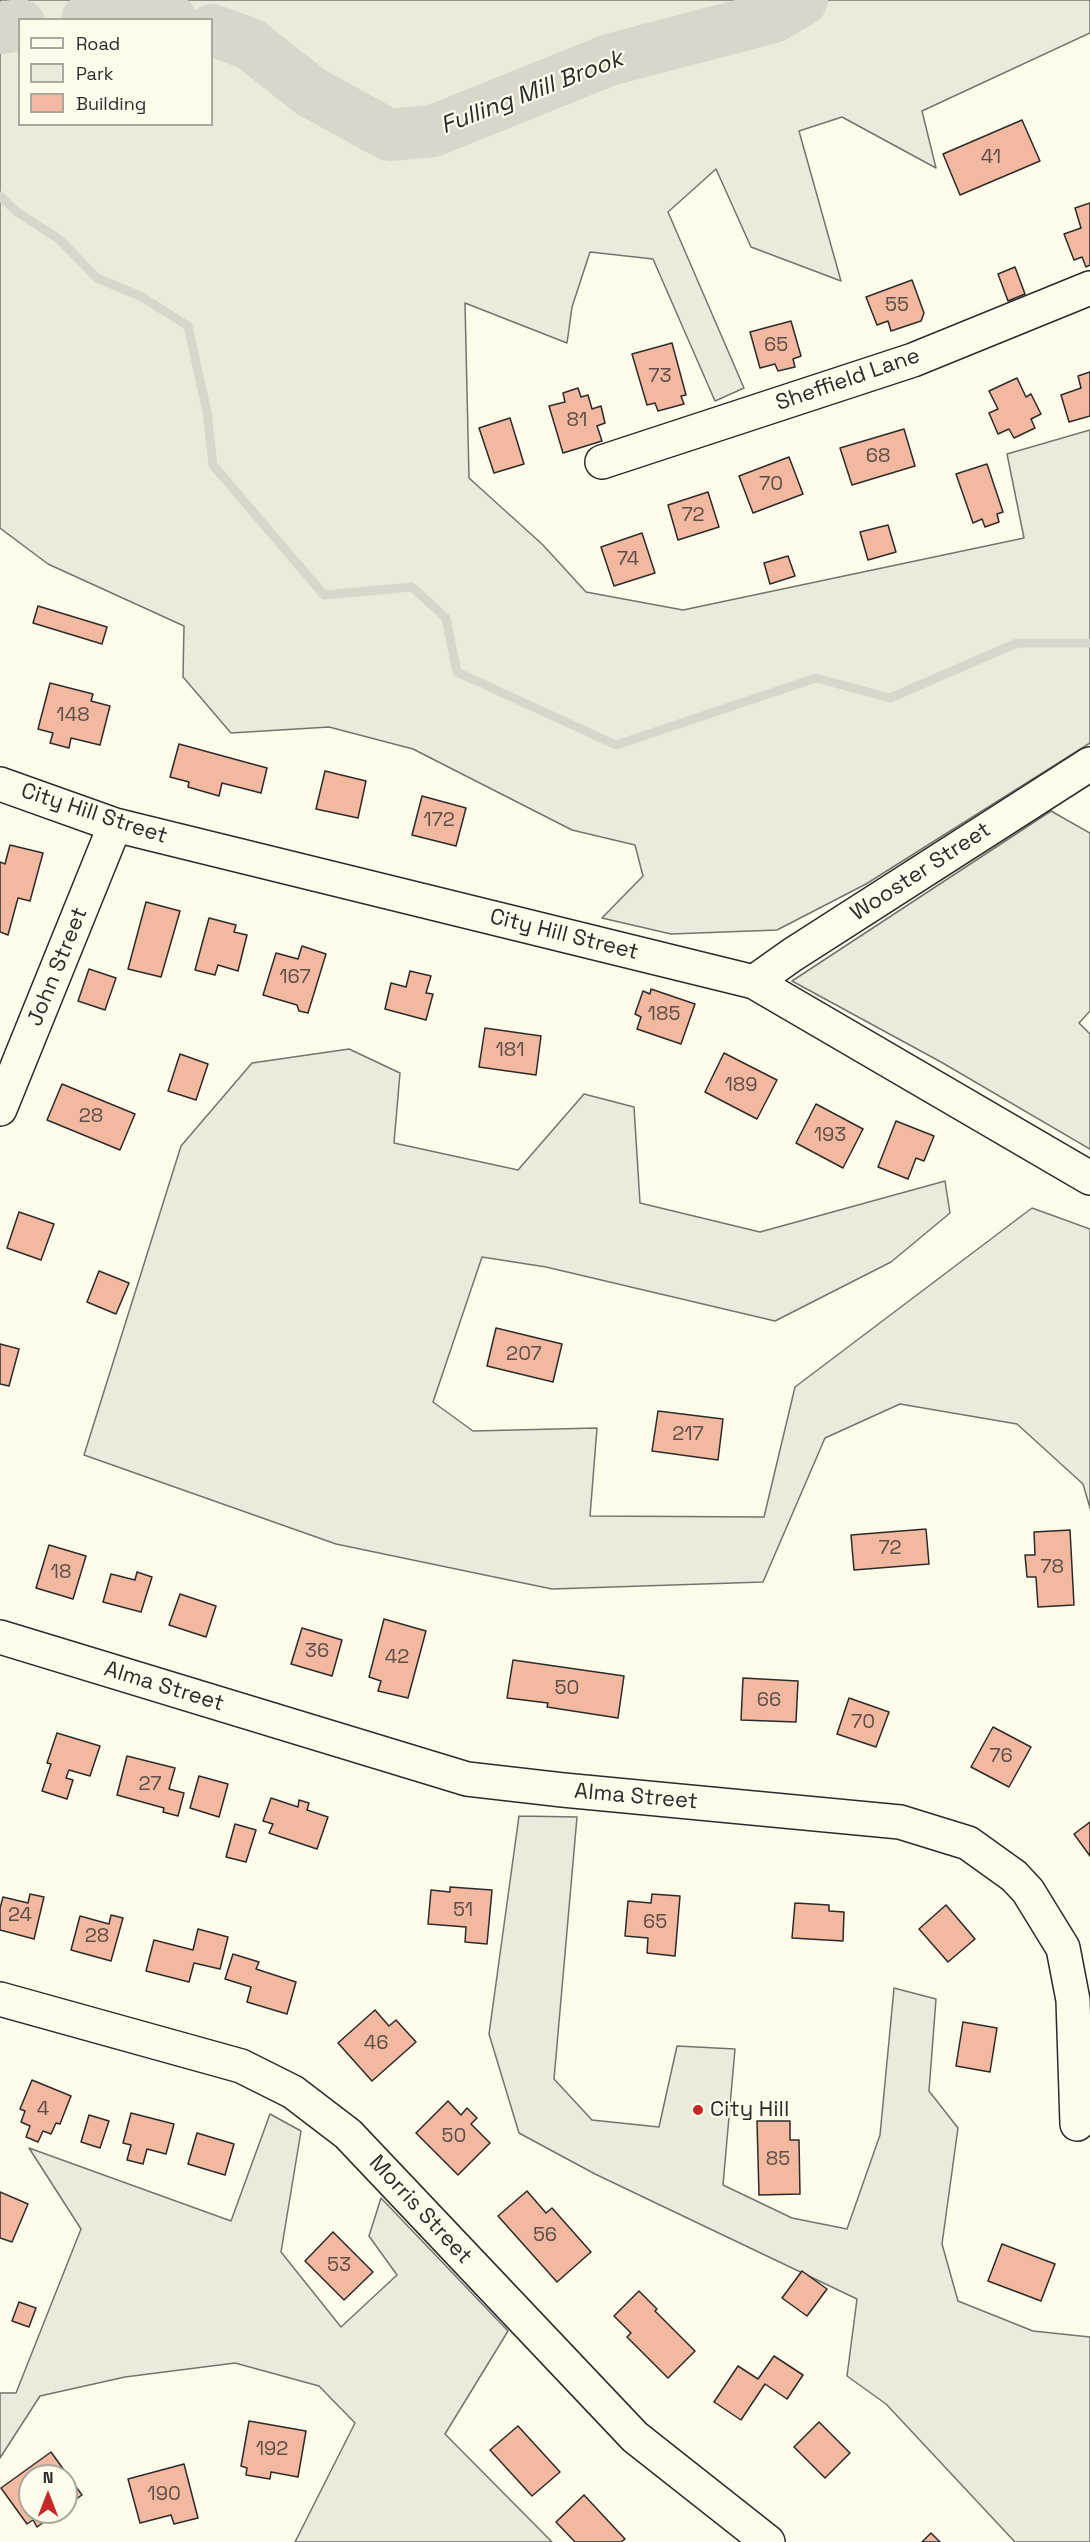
<!DOCTYPE html>
<style>
body{margin:0}
#map{position:relative;width:1090px;height:2542px;overflow:hidden;background:#fdfbea;font-family:"Space Grotesk",sans-serif}
canvas{display:block}
.legend{position:absolute;left:18px;top:18px;width:195px;height:108px;box-sizing:border-box;background:#fdfbea;border:2px solid #a9a89e;margin:0;padding:8px 10px;list-style:none;font-size:18px;color:#2b2b2b}
.legend li{display:flex;align-items:center;gap:12px;height:30px}
.legend b{width:30px;border:2px solid #a9a89e}
.north{position:absolute;left:18px;top:2464px;width:60px;height:60px;box-sizing:border-box;background:#fdfbea;border:2px solid #a9a89e;border-radius:50%;rotate:0deg;font-size:16px;font-weight:700;line-height:24px;text-align:center;color:#2b2b2b}
.north::after{content:'';display:block;margin:auto;width:21px;height:27px;background:#c62828;clip-path:polygon(50% 0,100% 100%,50% 72%,0 100%)}
</style>
<div id="map">
<canvas width="1090" height="2542"></canvas>
<ul class="legend">
<li><b style="height:8px;background:#fdfbea"></b>Road</li>
<li><b style="height:16px;background:#ecebdb"></b>Park</li>
<li><b style="height:16px;background:#f2b8a0"></b>Building</li>
</ul>
<div class="north">N</div>
</div>
<script>
const c = document.querySelector('canvas').getContext('2d');
c.lineJoin = 'round';
function fill(path, color) {
  c.fillStyle = color;
  c.fill(path, 'evenodd');
}
function shape(rows) {
  const path = new Path2D();
  for (const r of rows) {
    path.moveTo(r[0], r[1]);
    for (let i = 2; i < r.length; i += 2) path.lineTo(r[i], r[i + 1]);
  }
  return path;
}
function strokePath(path, color, width, dash) {
  c.strokeStyle = color;
  c.lineWidth = width;
  c.lineCap = dash ? 'butt' : 'round';
  c.setLineDash(dash || []);
  c.stroke(path);
}
function write(font, color, halo, rows, align = 'center') {
  c.font = font + ' "Space Grotesk",sans-serif';
  c.lineWidth = 4.5;
  c.setLineDash([]);
  c.textBaseline = 'middle';
  c.strokeStyle = halo;
  c.fillStyle = color;
  for (const [text, x, y, turn = 0] of rows) {
    c.save();
    c.translate(x, y);
    c.rotate((+turn || 0) * Math.PI / 180);
    c.textAlign = isNaN(turn) ? turn : align;
    if (halo) c.strokeText(text, 0, 0);
    c.fillText(text, 0, 0);
    c.restore();
  }
}
const green = shape([
 [0,0,1090,0,1090,33,922,111,936,168,842,117,799,131,841,281,751,247,716,169,668,212,744,388,715,401,653,259,590,252,572,307,567,343,465,303,469,478,543,545,586,592,683,610,1024,538,1007,454,1090,430,1090,743,866,884,777,930,671,934,602,918,643,876,635,845,572,830,413,749,329,727,231,733,183,677,184,626,48,564,0,528,0,0],
 [20,20,212,20,212,124,20,124,20,20],
 [1051,811,1090,833,1090,1011,1079,1023,1090,1034,1090,1149,941,1062,792,981,1051,811],
 [349,1049,400,1073,394,1143,518,1170,584,1094,634,1107,640,1203,760,1232,945,1181,950,1213,891,1262,775,1321,546,1267,482,1257,433,1402,473,1431,597,1428,590,1516,764,1517,795,1387,1032,1208,1090,1229,1090,1508,1083,1484,1017,1424,900,1404,825,1438,763,1582,552,1589,336,1544,84,1455,181,1146,252,1063,349,1049],
 [519,1816,577,1817,554,2079,592,2120,659,2127,677,2046,735,2049,723,2185,792,2218,847,2229,880,2135,894,1988,936,1999,929,2091,958,2128,942,2244,958,2301,1033,2331,1090,2337,1090,2542,1015,2542,886,2404,847,2376,857,2299,595,2174,519,2133,489,2034,519,1816],
 [270,2114,301,2131,281,2252,341,2327,397,2275,369,2236,381,2198,508,2331,445,2434,552,2542,295,2542,355,2423,319,2386,235,2363,125,2377,40,2396,0,2458,0,2393,16,2393,81,2229,29,2148,231,2221,270,2114]
]);
fill(green, '#ecebdb');
strokePath(green, '#74746e', 1.5);
strokePath(shape([
 [0,196,17,212,59,239,97,278,142,297,188,326,207,412,213,465,324,595,412,587,446,618,457,672,616,745,816,678,890,698,1017,643,1090,643]
]), '#d8d7c9', 9);
strokePath(shape([
 [87,20,140,14,171,20],
 [0,28,20,25],
 [212,30,250,44,311,92,389,135,433,131,609,60,773,17,802,0]
]), '#d8d7c9', 52);
const building = shape([
 [1022,120,1040,161,960,195,943,154,1022,120],
 [1090,203,1090,265,1086,267,1082,257,1074,260,1064,234,1081,228,1075,208,1090,203],
 [1015,267,1025,294,1008,301,998,274,1015,267],
 [912,280,924,313,921,321,891,331,888,321,877,325,866,297,912,280],
 [791,321,801,356,793,359,795,367,778,371,775,364,760,368,750,332,791,321],
 [672,343,686,395,681,396,684,404,658,411,655,403,647,405,632,354,672,343],
 [1090,372,1090,416,1069,422,1061,395,1081,388,1078,376,1090,372],
 [1017,378,1026,397,1031,394,1041,414,1031,419,1035,428,1014,438,1009,429,998,434,989,413,998,409,989,391,1017,378],
 [578,388,581,397,588,395,592,409,601,406,605,423,597,426,602,441,563,453,549,406,565,402,563,393,578,388],
 [510,418,524,464,494,473,479,428,510,418],
 [904,429,915,466,852,485,840,448,904,429],
 [789,457,803,494,753,513,739,476,789,457],
 [987,464,1003,512,997,514,999,522,985,527,982,519,973,523,956,474,987,464],
 [708,492,719,527,678,540,668,505,708,492],
 [888,525,896,552,868,560,860,532,888,525],
 [642,533,655,573,614,586,601,547,642,533],
 [788,556,795,576,770,584,764,563,788,556],
 [38,606,107,627,102,644,33,623,38,606],
 [50,683,93,694,91,701,110,706,100,745,71,738,69,748,50,743,53,733,38,729,50,683],
 [179,744,267,768,261,793,222,783,219,796,188,787,189,782,170,777,179,744],
 [325,771,366,781,358,818,316,809,325,771],
 [422,796,466,808,456,846,412,835,422,796],
 [10,845,43,853,30,901,18,898,8,935,0,932,0,862,5,864,10,845],
 [146,902,180,911,161,977,128,969,146,902],
 [209,918,236,925,234,932,247,935,238,971,218,965,215,975,195,970,209,918],
 [302,946,326,954,308,1013,299,1011,297,1005,263,995,276,953,298,959,302,946],
 [89,969,116,978,105,1010,78,1001,89,969],
 [410,971,431,976,426,993,433,994,426,1020,385,1009,391,983,406,987,410,971],
 [651,989,695,1004,681,1044,637,1029,641,1017,635,1014,643,991,650,994,651,989],
 [485,1028,541,1036,536,1075,479,1067,485,1028],
 [724,1053,777,1080,757,1119,705,1092,724,1053],
 [180,1054,208,1064,196,1100,168,1091,180,1054],
 [62,1084,135,1114,120,1150,47,1120,62,1084],
 [816,1104,863,1129,843,1168,796,1143,816,1104],
 [896,1121,934,1136,924,1161,916,1158,908,1179,878,1167,896,1121],
 [19,1212,54,1224,41,1260,7,1248,19,1212],
 [99,1271,129,1283,116,1314,87,1302,99,1271],
 [496,1328,562,1344,553,1382,487,1366,496,1328],
 [0,1344,19,1349,9,1386,0,1384,0,1344],
 [658,1411,723,1419,718,1460,652,1451,658,1411],
 [926,1529,929,1564,854,1570,851,1535,926,1529],
 [1070,1530,1074,1605,1038,1607,1036,1577,1027,1577,1025,1555,1035,1555,1034,1532,1070,1530],
 [49,1545,86,1556,73,1599,36,1588,49,1545],
 [137,1572,152,1577,141,1612,103,1602,111,1574,135,1580,137,1572],
 [180,1594,216,1606,206,1637,169,1625,180,1594],
 [384,1619,426,1631,408,1698,378,1691,381,1681,369,1677,384,1619],
 [302,1628,342,1640,332,1676,291,1664,302,1628],
 [513,1660,624,1676,618,1718,547,1707,548,1703,507,1698,513,1660],
 [743,1678,798,1681,796,1722,741,1720,743,1678],
 [849,1698,889,1712,876,1747,837,1734,849,1698],
 [993,1727,1031,1747,1009,1787,971,1767,993,1727],
 [57,1733,100,1746,90,1776,69,1770,66,1778,73,1780,67,1799,42,1791,51,1764,47,1763,57,1733],
 [127,1756,175,1768,169,1789,184,1793,178,1816,163,1812,164,1808,117,1795,127,1756],
 [199,1776,228,1784,219,1817,190,1808,199,1776],
 [271,1798,298,1807,299,1800,309,1803,307,1810,328,1817,317,1849,269,1833,273,1824,263,1821,271,1798],
 [1090,1822,1090,1856,1074,1834,1090,1822],
 [235,1824,256,1830,246,1862,226,1857,235,1824],
 [450,1887,492,1890,487,1944,465,1942,466,1927,428,1924,431,1890,450,1892,450,1887],
 [30,1894,44,1897,34,1939,0,1930,0,1908,3,1897,28,1903,30,1894],
 [652,1894,680,1896,675,1956,647,1953,648,1938,625,1936,628,1901,651,1903,652,1894],
 [795,1903,829,1905,829,1911,844,1912,843,1941,792,1938,795,1903],
 [946,1905,975,1939,948,1962,919,1929,946,1905],
 [111,1915,123,1918,111,1961,71,1950,80,1916,109,1924,111,1915],
 [198,1929,228,1937,220,1969,194,1963,189,1982,146,1971,154,1940,193,1950,198,1929],
 [233,1954,259,1962,256,1969,296,1982,287,2014,247,2002,251,1987,225,1979,233,1954],
 [375,2010,389,2026,396,2020,416,2042,372,2081,338,2043,375,2010],
 [963,2022,997,2028,990,2072,956,2066,963,2022],
 [32,2080,71,2096,60,2124,56,2123,51,2134,43,2131,38,2142,26,2137,30,2126,21,2122,25,2111,20,2109,32,2080],
 [448,2101,461,2115,467,2108,477,2118,471,2124,490,2143,458,2175,416,2133,448,2101],
 [131,2113,174,2124,166,2154,147,2149,143,2164,127,2160,131,2145,123,2143,131,2113],
 [89,2115,109,2121,100,2148,81,2142,89,2115],
 [757,2121,790,2121,790,2140,799,2140,800,2194,759,2195,757,2121],
 [197,2133,234,2144,225,2175,188,2164,197,2133],
 [527,2191,546,2213,552,2208,591,2252,557,2282,498,2216,527,2191],
 [0,2192,28,2204,12,2242,0,2238,0,2192],
 [333,2232,373,2272,344,2300,305,2261,333,2232],
 [1002,2244,1055,2264,1041,2301,988,2281,1002,2244],
 [802,2271,827,2289,807,2316,782,2298,802,2271],
 [639,2291,657,2309,655,2311,695,2351,668,2378,627,2337,631,2333,614,2316,639,2291],
 [19,2302,36,2308,29,2327,12,2321,19,2302],
 [774,2356,803,2375,787,2399,765,2384,741,2420,714,2402,738,2366,758,2379,774,2356],
 [249,2421,306,2431,298,2477,271,2472,270,2479,246,2475,247,2468,241,2466,249,2421],
 [819,2422,850,2453,825,2478,794,2447,819,2422],
 [518,2426,560,2472,532,2496,490,2450,518,2426],
 [51,2452,82,2495,66,2506,66,2476,30,2476,30,2512,58,2512,37,2527,33,2520,27,2524,1,2488,51,2452],
 [184,2464,198,2518,174,2524,171,2515,140,2523,128,2479,184,2464],
 [584,2495,625,2539,621,2542,575,2542,556,2522,584,2495],
 [931,2533,940,2542,922,2542,931,2533]
]);
fill(building, '#f2b8a0');
strokePath(building, '#2b2b2b', 1.5);
const minor = shape([
 [602,462,913,360,1090,288],
 [0,784,115,825,754,982,1090,1178],
 [754,982,792,955,1090,764],
 [0,1109,115,825],
 [0,1637,467,1779,563,1790,900,1822,968,1843,1014,1876,1028,1891,1063,1948,1073,2000,1077,2124],
 [0,1999,241,2066,293,2092,348,2134,635,2437,768,2542]
]);
strokePath(minor, '#2b2b2b', 36);
strokePath(minor, '#fdfbea', 33);
for (const [x, y, r, color] of [
 [698,2110,6,"#c62828"]
]) {
  const dot = new Path2D();
  dot.arc(x, y, r, 0, 2 * Math.PI);
  c.fillStyle = color;
  c.fill(dot);
  strokePath(dot, '#fdfbea', 2);
}
write('20px', '#5d4e48', null, [
 ["41",991,158],
 ["55",897,306],
 ["65",776,346],
 ["73",660,377],
 ["81",577,421],
 ["68",878,457],
 ["70",771,485],
 ["72",693,516],
 ["74",628,560],
 ["148",73,716],
 ["172",439,821],
 ["167",295,978],
 ["185",664,1015],
 ["181",510,1051],
 ["189",741,1086],
 ["28",91,1117],
 ["193",830,1136],
 ["207",524,1355],
 ["217",688,1435],
 ["72",890,1549],
 ["78",1052,1568],
 ["18",61,1573],
 ["36",317,1652],
 ["42",397,1658],
 ["50",567,1689],
 ["66",769,1701],
 ["70",863,1723],
 ["76",1001,1757],
 ["27",150,1785],
 ["51",463,1911],
 ["24",20,1916],
 ["65",655,1923],
 ["28",97,1937],
 ["46",376,2044],
 ["4",43,2110],
 ["50",454,2137],
 ["85",778,2160],
 ["56",545,2236],
 ["53",339,2266],
 ["192",272,2450],
 ["190",164,2495]
]);
write('22px', '#2b2b2b', '#fdfbea', [
 ["Sheffield Lane",848,380,-19],
 ["City Hill Street",94,814,18],
 ["Wooster Street",921,872,-33],
 ["City Hill Street",564,935,14],
 ["John Street",58,967,-68],
 ["Alma Street",164,1687,17],
 ["Alma Street",636,1797,5],
 ["Morris Street",420,2210,47]
]);
write('22px', '#2b2b2b', '#fdfbea', [
 ["City Hill",710,2110]
], 'left');
write('italic 24px', '#2b2b2b', '#fdfbea', [
 ["Fulling Mill Brook",532,93,-21]
]);
</script>
